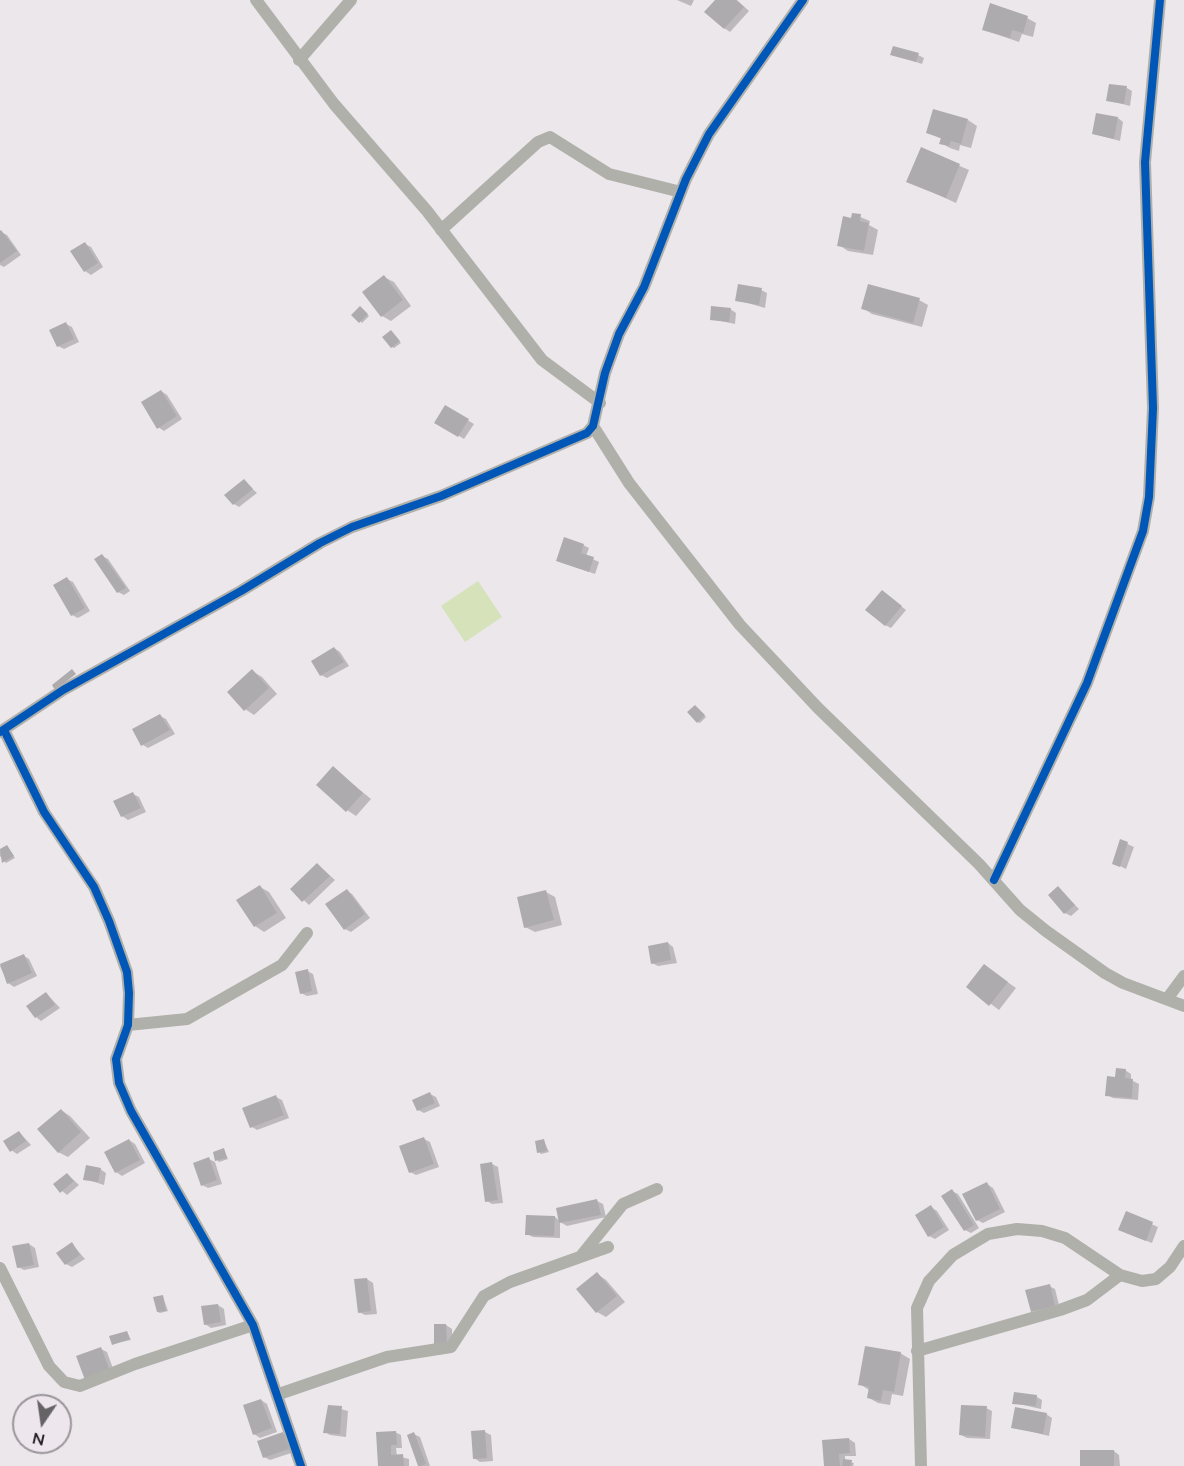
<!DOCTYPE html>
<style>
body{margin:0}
#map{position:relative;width:1184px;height:1466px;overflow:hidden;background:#ece7eb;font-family:Lato,sans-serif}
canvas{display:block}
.north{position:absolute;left:12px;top:1394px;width:60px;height:60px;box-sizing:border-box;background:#ede6ec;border:2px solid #9a959a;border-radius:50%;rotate:193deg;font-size:16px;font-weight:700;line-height:24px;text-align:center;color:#1e1c1e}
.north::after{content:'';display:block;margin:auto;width:21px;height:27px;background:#666366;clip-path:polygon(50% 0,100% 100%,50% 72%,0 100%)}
</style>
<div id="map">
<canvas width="1184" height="1466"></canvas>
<div class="north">N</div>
</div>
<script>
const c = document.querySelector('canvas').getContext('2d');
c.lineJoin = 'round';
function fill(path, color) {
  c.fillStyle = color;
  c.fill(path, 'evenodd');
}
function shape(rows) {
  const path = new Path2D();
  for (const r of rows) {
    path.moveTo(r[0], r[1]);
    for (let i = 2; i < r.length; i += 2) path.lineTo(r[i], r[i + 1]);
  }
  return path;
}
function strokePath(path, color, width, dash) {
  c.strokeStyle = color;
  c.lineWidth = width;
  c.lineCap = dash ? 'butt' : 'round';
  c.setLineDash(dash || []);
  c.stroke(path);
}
fill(shape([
 [478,581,502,617,465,642,441,606]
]), '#d6e2b9');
fill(shape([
 [677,0,694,0,691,6],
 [717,0,737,0,749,11,730,32,724,28],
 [1027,18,1036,23,1033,37,1022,34,1019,42,984,30],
 [892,54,918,55,924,58,922,64],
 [1127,88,1132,91,1130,106,1107,100],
 [1118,118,1123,122,1120,141,1094,134],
 [968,120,977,126,971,148,960,145,959,151,950,148,941,143,942,139,928,133],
 [921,149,969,170,956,203,908,181],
 [853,214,870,221,869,225,878,230,873,255,848,251,839,245],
 [1,232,7,235,21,255,4,267,0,265],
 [85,244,91,247,103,267,91,275,85,271],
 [384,277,394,282,411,306,391,321,382,316],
 [761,290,767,293,765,308,737,300],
 [919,300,928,305,922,327,872,314,863,308],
 [362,309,369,316,362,323,360,321],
 [730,309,736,313,735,324,711,319],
 [66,324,72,327,79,342,64,349,58,346],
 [391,332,401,343,394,348,392,347],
 [161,391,167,395,182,419,164,431,158,427],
 [446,407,474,424,464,439,436,422],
 [244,481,257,493,239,507,234,504],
 [583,545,589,548,586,556,599,562,595,574,563,563],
 [102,556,108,559,130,591,124,595,118,592],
 [67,579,73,582,90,611,78,618,72,615],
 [883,592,906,610,891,628,885,625],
 [334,648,340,652,349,666,327,678,321,675],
 [252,671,262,677,277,694,254,715,245,709],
 [697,708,706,717,700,723,698,722],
 [160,716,166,719,175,734,148,748,143,745],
 [333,768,371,799,356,816,347,810],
 [133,794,139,797,146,812,128,820,122,816],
 [1121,841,1134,847,1126,869,1120,866],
 [7,846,15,858,6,863,0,856,0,850],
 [318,865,335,880,309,905,292,889],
 [260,887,269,892,286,918,264,932,255,926],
 [1058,888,1079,909,1071,916,1065,913],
 [347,891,352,894,370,918,351,932,345,929],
 [546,892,555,897,562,925,535,932,525,927],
 [668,943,673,947,677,963,658,966,652,963],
 [24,956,29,959,37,976,14,987,8,983,0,966],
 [985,966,1016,988,999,1010,968,987],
 [307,971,313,974,318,994,307,996,301,993],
 [47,994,60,1008,41,1021,36,1017],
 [1125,1070,1131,1074,1131,1080,1139,1084,1138,1100,1113,1098,1107,1095,1116,1078],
 [430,1094,436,1097,440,1106,424,1113,418,1110],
 [276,1097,282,1100,289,1118,257,1130,252,1127],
 [61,1110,70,1116,90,1138,68,1157,58,1152],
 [20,1133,31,1145,17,1154,11,1150],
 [424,1139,430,1142,439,1167,416,1175,410,1172],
 [129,1140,135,1144,145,1163,122,1176,116,1172],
 [544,1141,549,1152,541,1154,539,1152],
 [224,1150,228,1159,219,1162,217,1160],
 [209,1159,215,1162,222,1184,208,1188,202,1185],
 [492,1164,498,1167,503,1203,492,1204,487,1201],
 [100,1169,106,1173,104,1185,85,1179],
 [67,1174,79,1185,67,1195,55,1185],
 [987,1184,993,1188,1005,1212,983,1223,977,1220],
 [952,1191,958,1194,979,1228,971,1233,965,1230],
 [597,1201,603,1204,606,1217,567,1226,560,1222,560,1238,533,1237,527,1234,555,1217,560,1221],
 [931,1207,937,1211,949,1230,935,1239,929,1236],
 [1127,1213,1158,1227,1152,1243,1126,1233],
 [29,1244,35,1248,39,1267,24,1270,18,1267],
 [72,1244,85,1259,72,1267,66,1264],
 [597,1274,606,1280,625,1302,606,1317,597,1312],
 [367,1279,373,1283,377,1314,365,1315,359,1312],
 [1049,1286,1055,1289,1060,1309,1027,1291],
 [163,1297,168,1311,160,1313,158,1312],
 [218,1305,224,1309,226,1325,211,1328,205,1324],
 [446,1325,452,1329,452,1347,442,1347],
 [127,1332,131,1340,113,1344],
 [101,1349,107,1352,115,1374,92,1383],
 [900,1353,910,1359,903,1396,892,1394,890,1405,878,1403,869,1398,869,1390,860,1384],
 [1037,1397,1042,1400,1041,1409,1014,1403],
 [261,1400,267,1404,277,1432,260,1438,254,1434],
 [330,1406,348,1411,346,1437,330,1435,325,1432],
 [986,1408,992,1411,990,1439,967,1438,961,1435],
 [1046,1414,1052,1418,1049,1436,1012,1427],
 [395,1432,401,1435,402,1448,396,1448,397,1456,409,1459,409,1466,379,1466],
 [485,1432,491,1435,493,1461,480,1462,474,1458],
 [283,1434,289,1437,294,1452,270,1460,264,1457],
 [414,1434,420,1437,430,1466,420,1466],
 [849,1439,855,1443,856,1456,845,1456,845,1461,854,1463,853,1466,826,1466],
 [1114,1451,1119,1455,1120,1466,1082,1466]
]), '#0003');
fill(shape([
 [715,0,736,0,744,7,724,29,704,12],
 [990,3,1028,16,1023,33,1012,30,1010,38,982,30],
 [893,46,919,53,916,62,890,55],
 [1109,84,1127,86,1124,104,1106,101],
 [933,109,968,119,961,144,951,141,949,146,939,144,941,138,926,133],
 [1096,113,1118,117,1114,139,1092,134],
 [921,147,960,164,946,198,906,182],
 [852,213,861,214,860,221,869,223,864,251,837,246,843,216,851,218],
 [1,230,17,251,0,263,0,231],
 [85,242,98,263,84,272,70,251],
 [384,275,403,300,381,317,362,292],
 [738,284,762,288,759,305,735,301],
 [868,284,920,298,913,323,861,309],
 [360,306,368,314,359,323,351,315],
 [711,306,731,308,729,322,710,320],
 [66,322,74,339,57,347,49,330],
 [391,330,400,341,391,348,382,337],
 [161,390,177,416,157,429,141,402],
 [445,405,469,419,458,437,434,423],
 [244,479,253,489,233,505,224,495],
 [564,537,584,544,581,553,594,557,589,572,556,561],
 [102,554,126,588,117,593,94,559],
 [67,577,85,608,71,616,53,585],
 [882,590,902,606,885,626,865,610],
 [334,647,344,662,320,676,311,661],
 [72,669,76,674,55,690,52,685],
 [252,669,269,688,244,711,227,692],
 [695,705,705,715,697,723,687,712],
 [160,714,170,730,141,746,132,729],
 [333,766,363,793,346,812,316,785],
 [133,792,141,808,121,817,113,801],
 [1120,839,1128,842,1120,867,1112,864],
 [7,845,14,856,2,863,0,849],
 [317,863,330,876,302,902,290,889],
 [260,885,277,913,254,927,236,900],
 [1058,886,1075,905,1064,914,1048,895],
 [347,889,365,914,344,930,325,904],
 [546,890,554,920,524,928,517,897],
 [668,942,671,960,651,964,648,946],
 [24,954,32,973,7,984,0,964],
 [984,964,1008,982,989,1006,966,987],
 [308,969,312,991,300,994,295,972],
 [46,992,55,1005,35,1018,26,1006],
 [1116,1068,1126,1069,1125,1078,1133,1079,1132,1098,1105,1096,1107,1076,1115,1077],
 [430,1092,435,1103,417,1111,412,1100],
 [276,1095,284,1115,250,1128,242,1108],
 [61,1109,81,1132,58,1153,37,1129],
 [19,1131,26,1141,10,1152,3,1141],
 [424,1137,434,1164,409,1173,399,1146],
 [129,1139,140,1160,115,1173,104,1152],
 [544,1139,547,1151,537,1153,535,1141],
 [224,1148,227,1158,215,1161,213,1152],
 [209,1157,217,1180,201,1186,193,1163],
 [492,1162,498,1200,485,1202,480,1164],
 [86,1165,101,1168,98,1182,83,1180],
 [67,1173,74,1181,60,1193,53,1184],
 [987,1182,1000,1209,976,1221,962,1194],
 [952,1189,974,1225,964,1231,941,1196],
 [597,1199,601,1215,559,1223,556,1208],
 [931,1205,944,1227,928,1237,915,1215],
 [1126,1211,1153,1222,1146,1241,1118,1230],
 [526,1215,555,1216,554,1236,525,1235],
 [72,1242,80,1255,65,1265,56,1253],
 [29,1243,34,1265,17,1268,12,1246],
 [597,1272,617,1296,596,1313,576,1289],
 [367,1278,371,1311,358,1313,354,1279],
 [1050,1284,1055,1306,1031,1312,1025,1290],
 [163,1295,166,1311,157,1312,153,1297],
 [218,1304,221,1322,204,1325,201,1306],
 [434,1324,446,1324,447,1344,434,1345],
 [127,1331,130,1339,112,1345,109,1336],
 [865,1346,901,1352,894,1392,883,1390,881,1401,867,1398,869,1387,858,1385],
 [101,1347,110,1371,85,1380,76,1356],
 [1014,1392,1037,1395,1036,1406,1012,1404],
 [261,1399,272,1428,253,1435,243,1405],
 [328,1405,342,1406,340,1434,323,1433],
 [961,1405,987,1406,985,1437,959,1435],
 [1015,1407,1047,1413,1043,1434,1011,1428],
 [485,1430,487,1458,473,1459,471,1431],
 [396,1431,397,1445,391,1445,391,1455,403,1454,404,1466,378,1466,376,1432],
 [283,1432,289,1449,263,1458,257,1441],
 [414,1432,426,1464,421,1466,418,1466,407,1435],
 [849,1438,850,1453,839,1454,840,1466,824,1466,822,1440],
 [1080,1450,1114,1450,1114,1466,1080,1466],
 [843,1459,852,1460,851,1466,842,1466]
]), '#aeabae');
strokePath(shape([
 [256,0,334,104,427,211,542,360,600,403],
 [299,60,351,0],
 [441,230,538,142,550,137,609,174,681,192],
 [593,426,629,483,740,625,818,708,979,864,1020,910,1046,931,1105,973,1123,983,1184,1006],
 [4,730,44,812,94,887,109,921,127,972,129,993,128,1025,116,1059,119,1083,131,1111,253,1325,301,1466],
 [0,732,63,690,241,591,320,543,352,527,441,496,587,433,593,426,605,373,619,334,644,287,686,179,709,134,803,0],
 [994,880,1087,683,1143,531,1149,497,1153,408,1145,162,1160,0],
 [1167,999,1184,976],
 [128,1025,187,1019,282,965,307,933],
 [581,1256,623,1204,657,1189],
 [0,1268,49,1366,64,1382,80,1386,135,1364,253,1325],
 [917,1351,1060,1310,1087,1300,1120,1275],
 [279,1394,387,1357,451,1347,484,1296,510,1282,608,1247],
 [921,1466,917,1308,929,1281,953,1255,988,1234,1017,1229,1042,1231,1065,1238,1120,1275,1142,1281,1156,1279,1170,1267,1184,1246]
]), '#b0b0aa', 12);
strokePath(shape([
 [4,730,44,812,94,887,109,921,127,972,129,993,128,1025,116,1059,119,1083,131,1111,253,1325,301,1466],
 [0,732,63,690,241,591,320,543,352,527,441,496,587,433,593,426,605,373,619,334,644,287,686,179,709,134,803,0],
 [994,880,1087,683,1143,531,1149,497,1153,408,1145,162,1160,0]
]), '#0057b8', 8);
</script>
